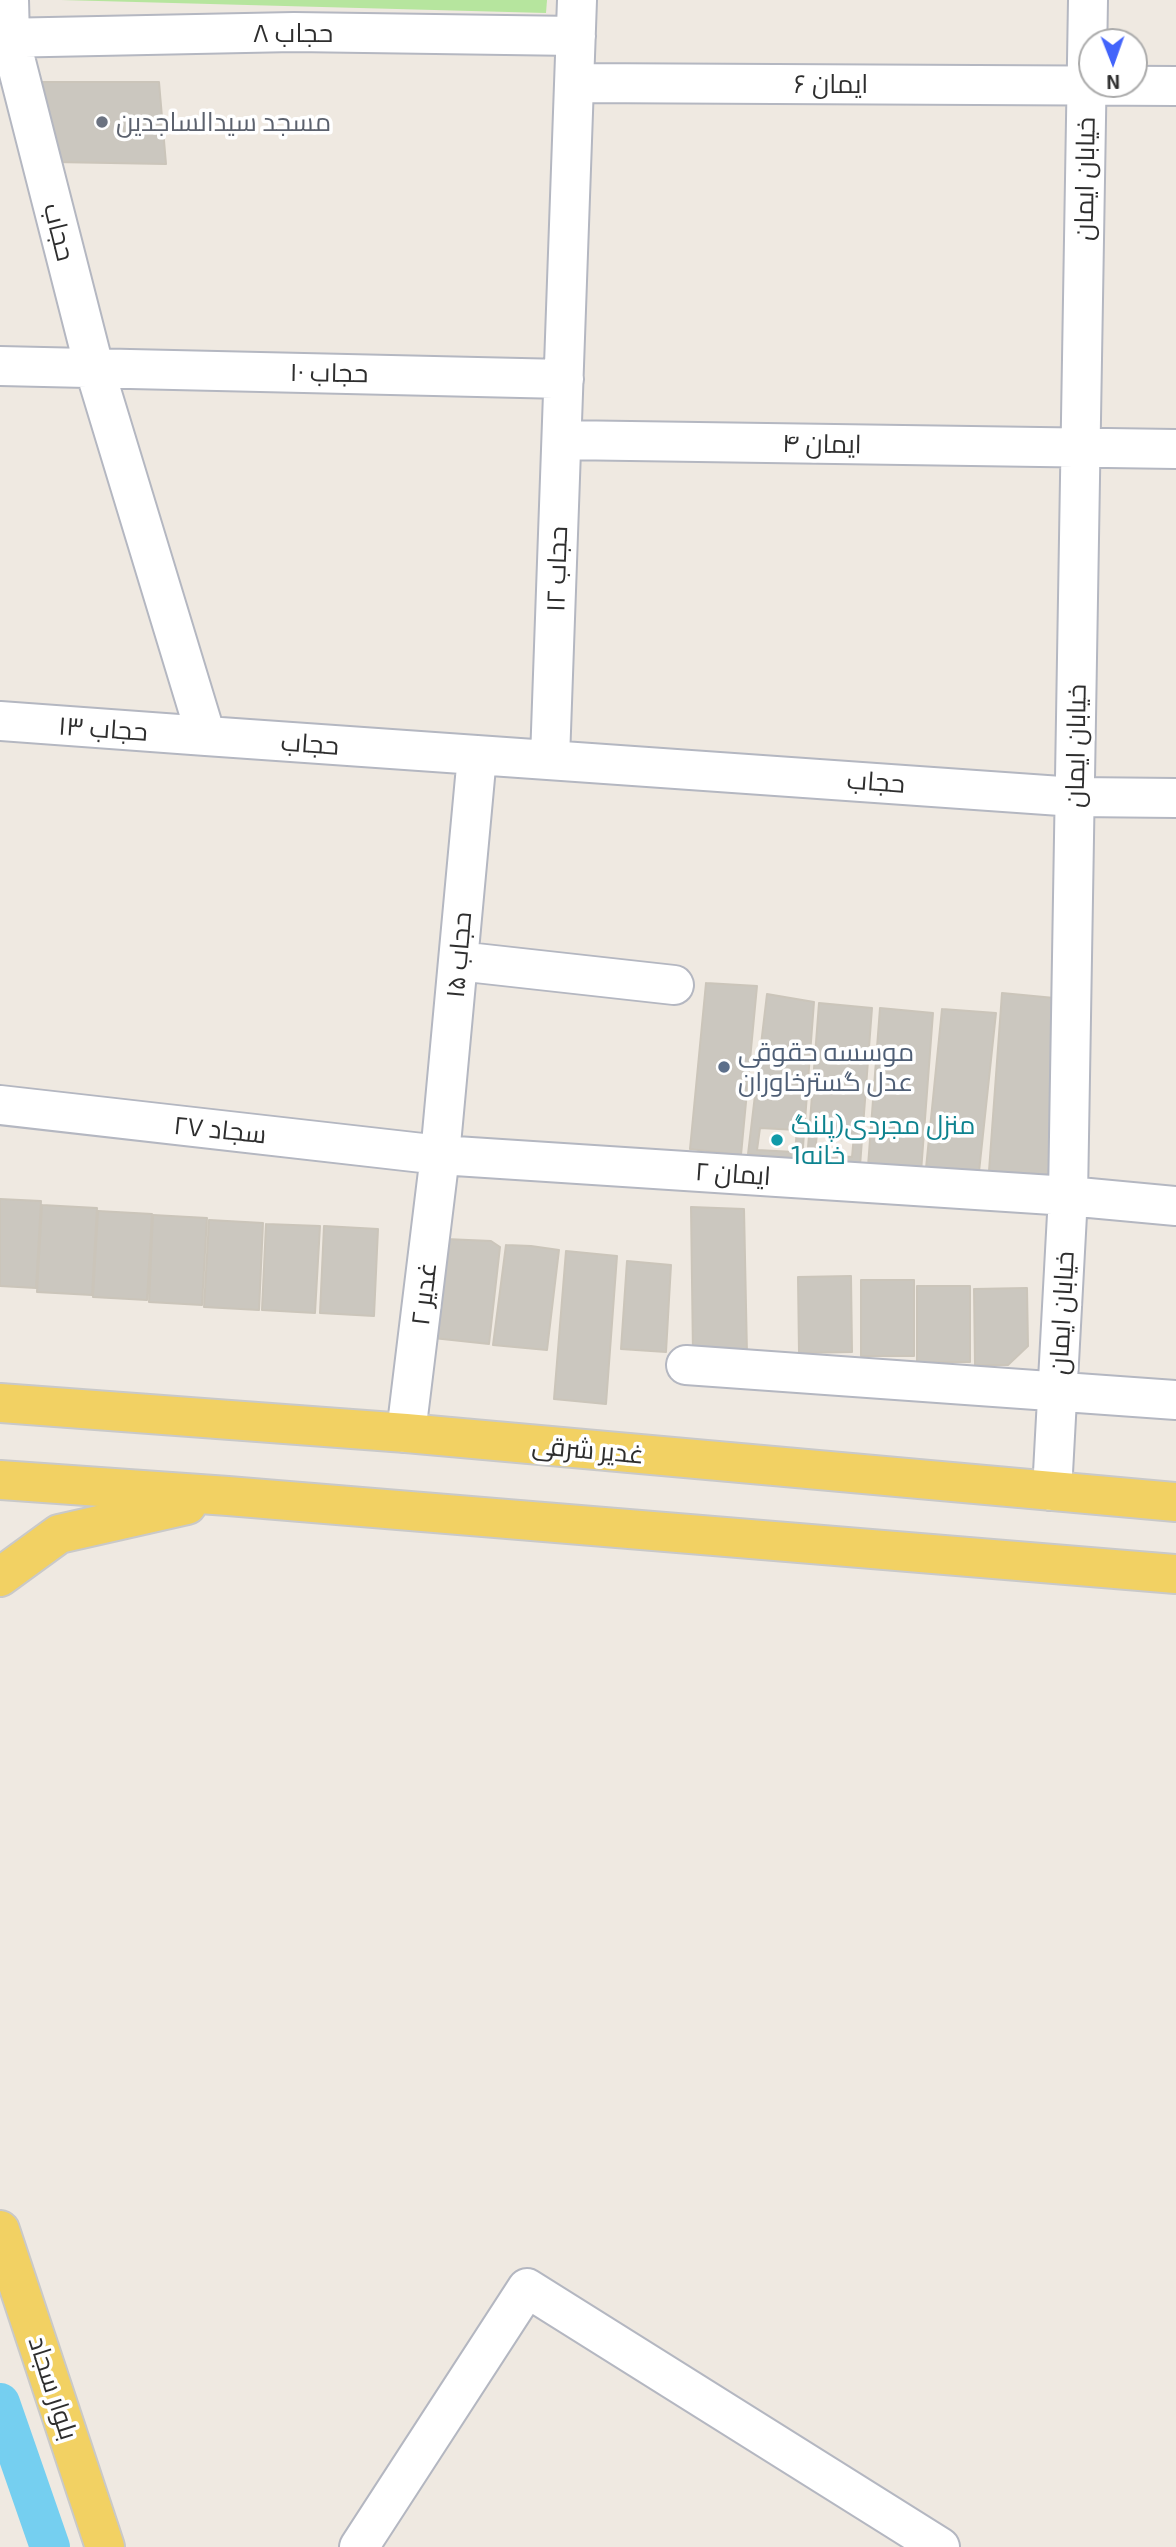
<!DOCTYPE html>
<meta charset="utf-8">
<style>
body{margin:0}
#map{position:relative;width:1176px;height:2547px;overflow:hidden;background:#efe9e1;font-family:"Exo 2",sans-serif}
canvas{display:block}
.north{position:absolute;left:1078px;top:28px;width:70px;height:70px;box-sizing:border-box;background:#fff;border:2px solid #ababab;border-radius:50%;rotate:179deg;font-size:19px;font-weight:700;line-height:28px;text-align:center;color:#2e2e2e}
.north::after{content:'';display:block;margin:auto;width:24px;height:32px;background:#4264fb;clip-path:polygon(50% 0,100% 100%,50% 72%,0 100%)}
</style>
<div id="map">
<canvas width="1176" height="2547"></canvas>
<div class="north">N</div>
</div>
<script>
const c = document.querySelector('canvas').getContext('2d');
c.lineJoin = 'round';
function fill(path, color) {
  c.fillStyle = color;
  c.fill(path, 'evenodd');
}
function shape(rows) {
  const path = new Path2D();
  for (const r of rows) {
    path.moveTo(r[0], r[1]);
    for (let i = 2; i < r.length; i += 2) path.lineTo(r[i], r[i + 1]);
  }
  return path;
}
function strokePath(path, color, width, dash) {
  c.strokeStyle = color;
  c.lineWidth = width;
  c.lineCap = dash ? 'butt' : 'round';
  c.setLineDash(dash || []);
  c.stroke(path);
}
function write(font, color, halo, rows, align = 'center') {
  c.font = font + ' "Exo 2",Cairo,sans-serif';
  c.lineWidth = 7;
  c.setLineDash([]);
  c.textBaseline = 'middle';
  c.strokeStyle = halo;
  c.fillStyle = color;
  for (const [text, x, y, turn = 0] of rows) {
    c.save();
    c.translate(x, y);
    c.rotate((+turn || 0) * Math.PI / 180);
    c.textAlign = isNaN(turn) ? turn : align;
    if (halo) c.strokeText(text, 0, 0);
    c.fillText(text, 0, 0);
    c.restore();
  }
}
fill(shape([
 [61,0,547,0,546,13]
]), '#b6e59e');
strokePath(shape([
 [0,2403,50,2547]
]), '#75cff0', 40);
const building = shape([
 [30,82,159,82,166,164,54,162,30,82],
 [706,983,757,986,741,1155,690,1149,706,983],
 [1002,993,1065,999,1058,1175,989,1171,1002,993],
 [767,994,814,1002,802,1160,748,1154,767,994],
 [819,1003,872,1008,860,1166,807,1161,819,1003],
 [880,1008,933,1013,921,1172,868,1166,880,1008],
 [942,1009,996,1013,979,1172,926,1168,942,1009],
 [760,1128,797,1130,795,1152,757,1150,760,1128],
 [817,1133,854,1135,852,1157,815,1154,817,1133],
 [0,1199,41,1201,36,1288,0,1286,0,1199],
 [42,1205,97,1208,92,1295,37,1292,42,1205],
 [691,1207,744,1209,747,1354,693,1355,691,1207],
 [98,1211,152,1214,147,1300,93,1297,98,1211],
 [153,1215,207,1218,202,1305,149,1302,153,1215],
 [209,1220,263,1223,259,1310,204,1307,209,1220],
 [266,1224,320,1226,315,1313,262,1310,266,1224],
 [324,1226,378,1229,374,1316,320,1313,324,1226],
 [446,1239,491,1241,500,1247,489,1344,433,1338,446,1239],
 [506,1245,531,1246,559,1250,547,1350,493,1345,506,1245],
 [566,1251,617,1256,606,1404,554,1399,566,1251],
 [627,1261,671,1265,666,1352,621,1349,627,1261],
 [851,1276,852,1352,799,1353,798,1277,851,1276],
 [861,1280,914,1280,914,1356,861,1356,861,1280],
 [917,1286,970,1286,970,1362,917,1362,917,1286],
 [1027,1288,1028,1346,1008,1365,975,1365,974,1289,1027,1288]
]);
fill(building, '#cbc7bf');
strokePath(building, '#cbc5ba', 2);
const minor = shape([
 [9,0,10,38,94,367,206,736,1075,797,1176,798],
 [0,38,294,32,576,36],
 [575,83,1176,86],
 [0,366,564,379],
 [562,440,1176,449],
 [0,721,206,736],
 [550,759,577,0],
 [458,961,674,985],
 [0,1105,440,1155,1068,1196,1176,1206],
 [686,1365,1176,1400],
 [406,1433,440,1155,477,756],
 [1052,1491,1068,1196,1088,0],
 [359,2547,527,2288,940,2547]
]);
const major = shape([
 [0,1403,406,1433,1176,1502],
 [0,1480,228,1496,1176,1574],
 [0,1577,59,1534,187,1505],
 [0,2230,105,2547]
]);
strokePath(minor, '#b4b7c1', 42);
strokePath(major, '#c9c9c9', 42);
strokePath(minor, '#fff', 38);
strokePath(major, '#f2d163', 38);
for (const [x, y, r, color] of [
 [102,122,7,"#6b7280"],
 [724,1067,7,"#5c6f8a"],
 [777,1140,7,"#0f9aa8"]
]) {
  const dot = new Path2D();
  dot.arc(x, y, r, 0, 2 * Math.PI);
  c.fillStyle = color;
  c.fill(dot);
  strokePath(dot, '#fff', 2.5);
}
write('26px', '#2e2e2e', '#fff', [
 ["حجاب ۸",293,33],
 ["ایمان ۶",831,84],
 ["خیابان ایمان",1085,179,-89],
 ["حجاب",59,232,76],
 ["حجاب ۱۰",329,373,1],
 ["ایمان ۴",822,444,1],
 ["حجاب ۱۲",557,569,-88],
 ["حجاب ۱۳",103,729,4],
 ["حجاب",310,744,4],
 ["خیابان ایمان",1076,746,-89],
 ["حجاب",876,782,4],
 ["حجاب ۱۵",459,955,-85],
 ["سجاد ۲۷",220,1130,6],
 ["ایمان ۲",733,1174,4],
 ["غدیر ۲",424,1294,-83],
 ["خیابان ایمان",1062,1313,-87],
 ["غدیر شرقی",588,1450,5],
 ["بلوار سجاد",53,2388,72]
]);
write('26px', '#5b616d', '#fff', [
 ["مسجد سیدالساجدین",116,122]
], 'left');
write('26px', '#4e5e75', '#fff', [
 ["موسسه حقوقی",738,1052],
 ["عدل گسترخاوران",738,1082]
], 'left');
write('26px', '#0d838f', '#fff', [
 ["منزل مجردی(پلنگ",791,1125],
 ["خانه1",791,1155]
], 'left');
</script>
